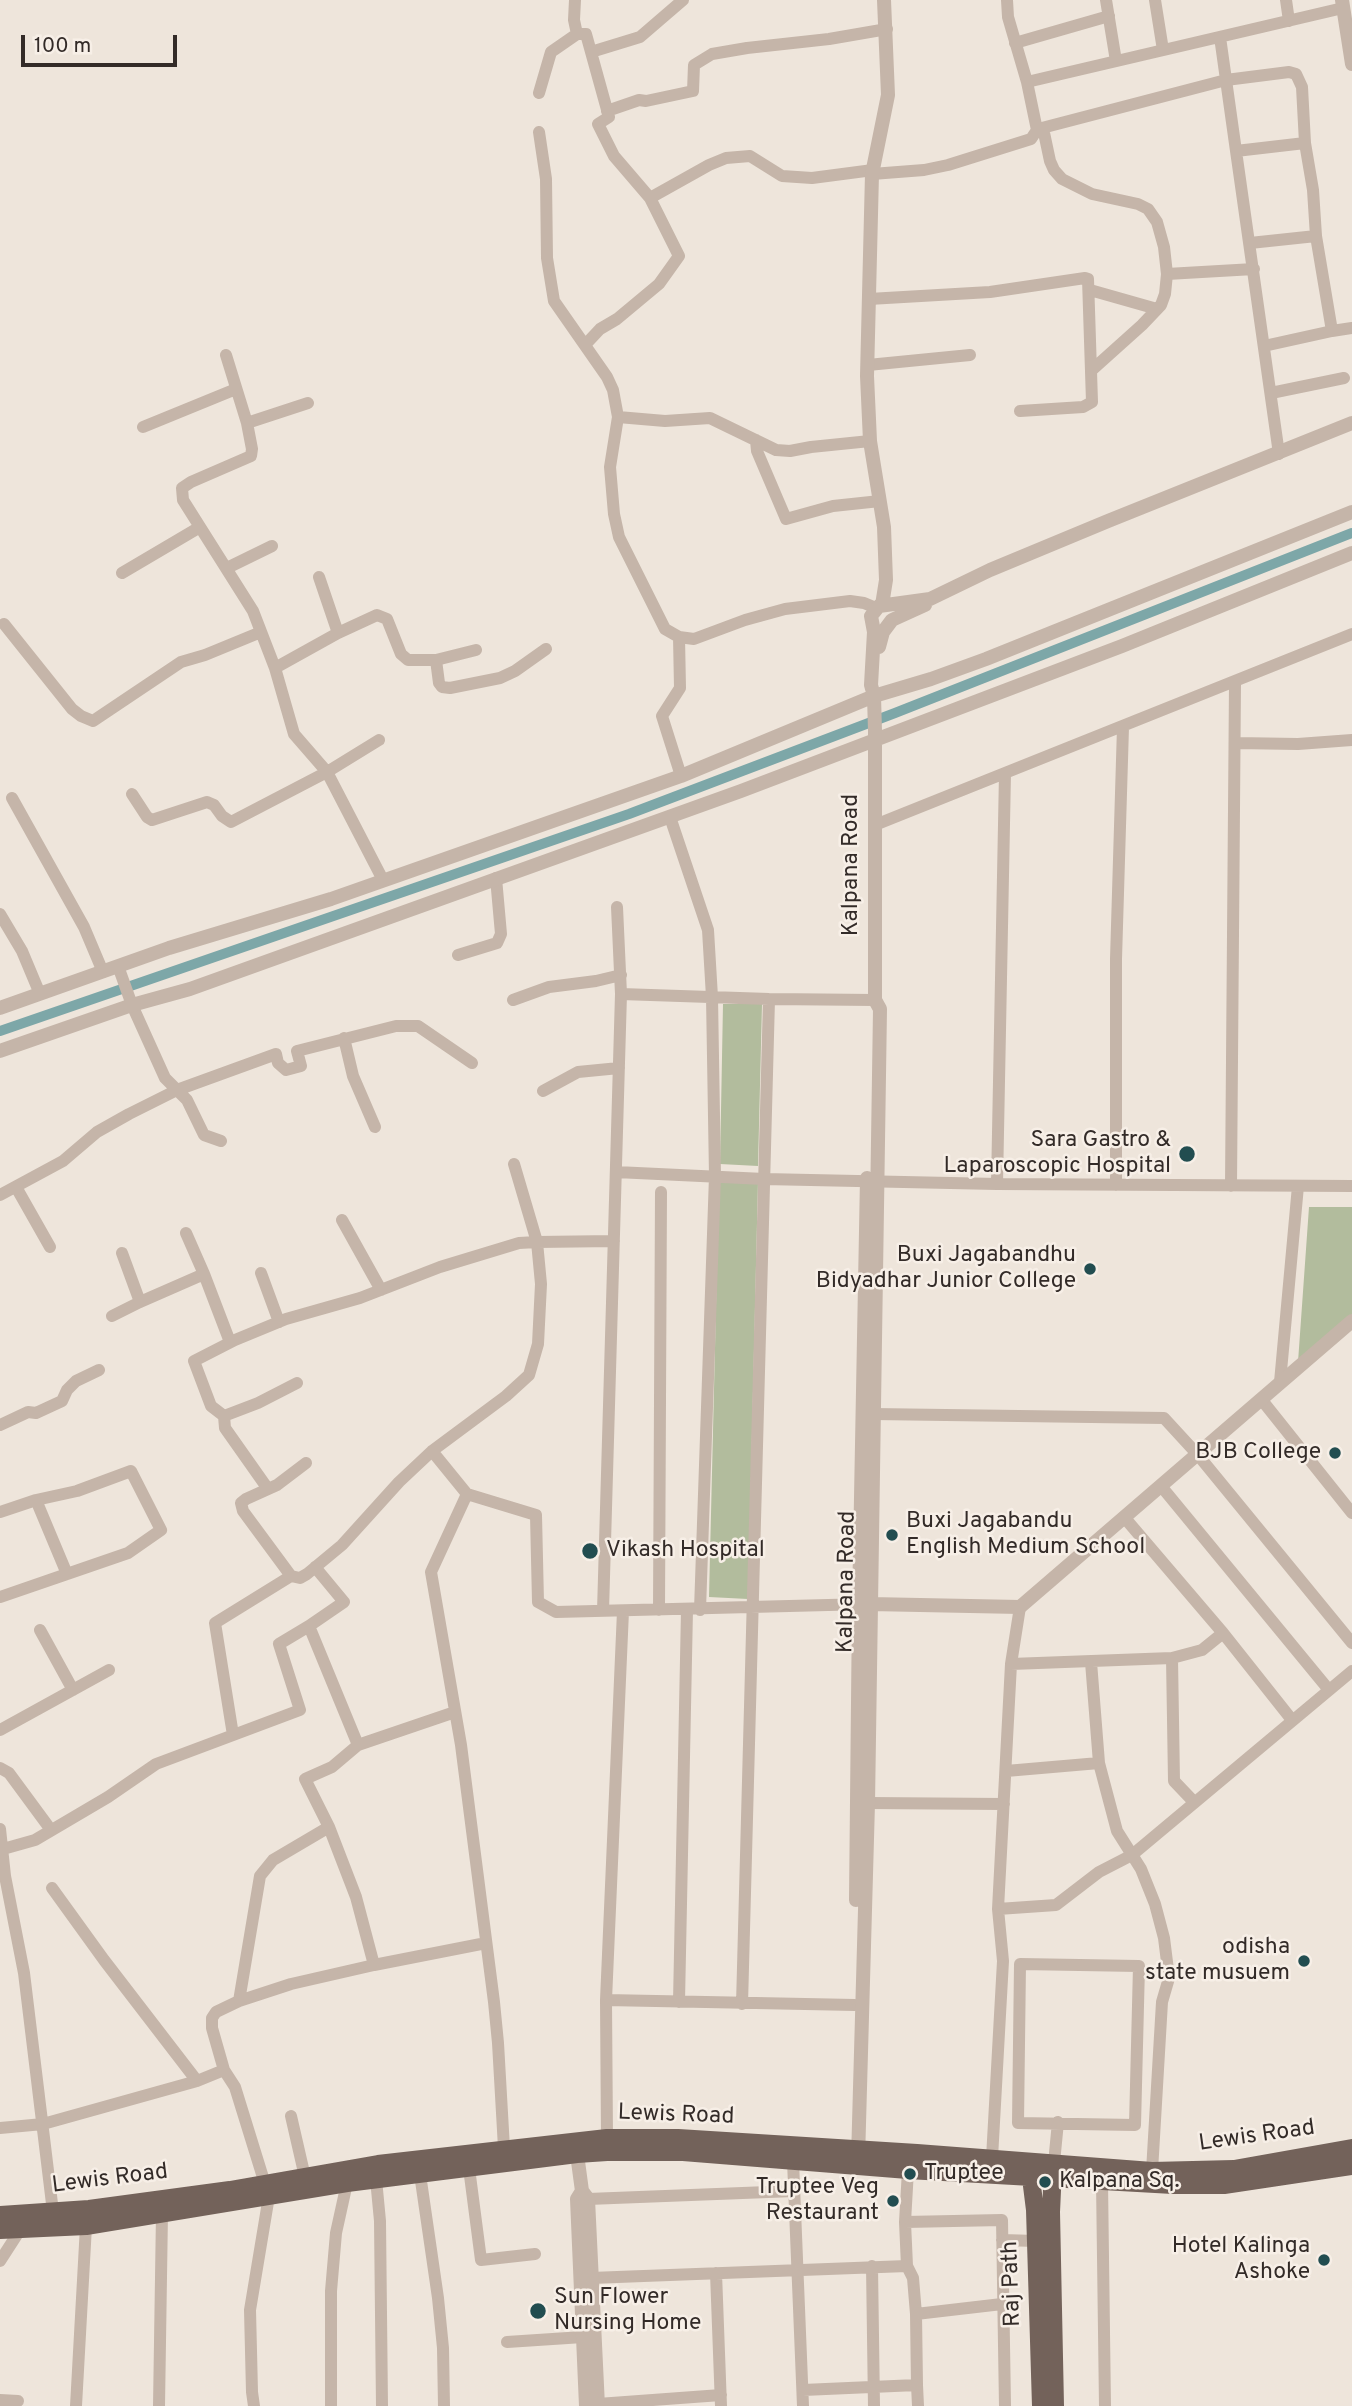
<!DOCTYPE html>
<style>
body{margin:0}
#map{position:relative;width:1352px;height:2406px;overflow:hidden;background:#eee5db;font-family:Overpass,sans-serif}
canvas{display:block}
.scale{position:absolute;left:21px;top:35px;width:156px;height:32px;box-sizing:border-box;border:4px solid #332b28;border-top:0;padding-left:9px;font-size:21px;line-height:24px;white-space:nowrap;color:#332b28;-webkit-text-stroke:5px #f7efe7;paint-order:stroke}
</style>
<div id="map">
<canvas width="1352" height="2406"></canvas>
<div class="scale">100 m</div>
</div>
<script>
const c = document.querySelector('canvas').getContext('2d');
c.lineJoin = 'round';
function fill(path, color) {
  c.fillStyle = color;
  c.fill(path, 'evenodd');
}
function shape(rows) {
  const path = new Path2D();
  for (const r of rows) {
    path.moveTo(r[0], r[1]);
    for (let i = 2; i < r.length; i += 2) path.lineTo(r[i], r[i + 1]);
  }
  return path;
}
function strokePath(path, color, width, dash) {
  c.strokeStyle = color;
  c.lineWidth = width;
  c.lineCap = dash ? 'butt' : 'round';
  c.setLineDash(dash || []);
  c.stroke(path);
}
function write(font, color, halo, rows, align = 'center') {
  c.font = font + ' Overpass,sans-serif';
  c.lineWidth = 5;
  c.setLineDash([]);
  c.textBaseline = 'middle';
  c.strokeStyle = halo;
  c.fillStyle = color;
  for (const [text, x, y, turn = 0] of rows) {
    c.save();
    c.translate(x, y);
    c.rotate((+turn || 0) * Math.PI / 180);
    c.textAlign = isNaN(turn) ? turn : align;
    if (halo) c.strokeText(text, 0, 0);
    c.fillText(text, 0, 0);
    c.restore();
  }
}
fill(shape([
 [723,1004,762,1004,758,1166,720,1164],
 [719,1181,758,1182,748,1599,709,1597],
 [1309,1207,1352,1207,1352,1317,1298,1362]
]), '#b2bc9d');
strokePath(shape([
 [0,1031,629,814,895,713,1352,533]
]), '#7da7a8', 10);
strokePath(shape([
 [575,0,574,20,577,34,586,34,609,117,598,124,614,156,650,198,679,256,659,284,617,319,600,329,585,345],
 [1106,0,1116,61],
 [1155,0,1163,50],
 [1286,0,1289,21],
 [1220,37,1236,151],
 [1015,43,1109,16],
 [591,52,640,37,683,0],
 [1027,82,1343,8],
 [539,93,551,52,577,34],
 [607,111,639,100,646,101,693,91,694,65,712,54,747,48,829,39,887,29],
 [1043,128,1050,161,1054,170,1062,179,1092,194,1138,204,1148,209,1157,222,1164,247,1167,274,1165,294,1161,305,1142,325,1093,369],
 [1038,129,1226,80,1289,72,1296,74,1302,87,1305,143],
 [539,132,546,179,547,258,554,301,607,377,613,390,618,417,665,421,710,418,776,450,790,451,811,447,870,441],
 [872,174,924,170,948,165,1031,139,1037,130,1027,82,1008,17,1007,0],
 [650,198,709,165,726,158,750,156,782,176,812,178,873,170],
 [1250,243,1316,236],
 [1167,274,1254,269],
 [1090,290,1157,309],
 [869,299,990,292,1085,278,1088,279,1092,402,1083,407,1020,411],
 [1264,346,1332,331],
 [226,355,247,423,252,449,251,456,191,482,182,488,183,500,253,611,275,668,294,734,327,772,383,880],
 [868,365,970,355],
 [1271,393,1344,378],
 [618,417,610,467,614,514,619,537,665,629,679,637,694,639,745,620,785,609,850,601,864,603,876,608],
 [247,423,308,403],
 [143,427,236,389],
 [756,440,757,451,786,519,833,506,880,501],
 [1279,454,1236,151,1305,143,1313,190,1316,236,1332,331,1352,328],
 [227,568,272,546],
 [122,573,200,527],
 [319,577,338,633],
 [4,624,72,709,81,716,93,721,181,662,205,655,261,632],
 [679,637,680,688,662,716,681,776],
 [436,660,439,683,442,687,450,688,500,678,515,671,546,649],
 [275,668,338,633,377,615,387,619,401,654,408,660,436,660,476,650],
 [1236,743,1298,744,1352,740],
 [132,794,147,817,152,820,207,802,214,805,222,816,231,822,327,772,379,740],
 [12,798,84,927,103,972],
 [670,817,708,930,712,997,715,1176,700,1610],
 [875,825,1352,634],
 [0,914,22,951,40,994],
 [458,955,497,943,501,934,496,878],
 [118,966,132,1005,165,1078,187,1100,204,1135,221,1141],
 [621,994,769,999,875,1000],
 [513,1000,549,987,596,981,621,975],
 [344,1038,353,1076,375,1127],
 [543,1091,578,1072,619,1068],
 [616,1172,764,1179,997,1184,1352,1186],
 [997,1184,1005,773],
 [1116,1185,1116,959,1123,727],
 [1231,1186,1235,683],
 [16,1187,50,1247],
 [0,1195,63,1161,97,1132,129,1114,177,1090,276,1054,278,1063,286,1070,301,1066,297,1051,396,1026,418,1026,472,1063],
 [342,1220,381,1290],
 [186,1233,204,1274],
 [122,1253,140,1302,204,1274,230,1342],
 [261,1273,279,1322],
 [112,1316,140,1302],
 [1280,1382,1298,1186],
 [1261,1399,1352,1513],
 [873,1414,1164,1418,1198,1455,1352,1643],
 [224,1416,211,1406,194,1361,235,1340,286,1319,360,1298,440,1267,519,1243,537,1242,514,1164],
 [0,1425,28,1412,36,1413,62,1401,67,1390,76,1381,99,1370],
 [432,1451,467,1494],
 [1161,1486,1329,1690],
 [268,1489,225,1428,224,1416,258,1403,297,1383],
 [0,1512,36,1500,77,1491,131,1471,161,1530,128,1553,67,1574,36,1500],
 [1124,1517,1223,1633,1292,1720],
 [291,1576,243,1511,241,1503,246,1499,277,1485,306,1463],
 [0,1597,67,1574],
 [1020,1607,1011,1664,998,1909,1056,1905,1099,1872,1132,1855,1352,1671],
 [659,1610,661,1192],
 [603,1611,621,994,617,907],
 [309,1626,344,1602,315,1567],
 [40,1630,73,1690],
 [1172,1658,1174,1781,1194,1802],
 [1091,1662,1099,1763,1117,1831,1141,1869,1155,1904,1164,1938,1169,1978,1162,2002,1152,2171],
 [1011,1664,1172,1658,1202,1650,1223,1633],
 [0,1730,109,1670],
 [233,1735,215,1623,291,1576,300,1578,307,1574,342,1545,399,1482,432,1451,506,1396,529,1375,538,1344,541,1284,537,1242,614,1241],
 [0,1768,9,1773,51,1830],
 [1006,1771,1099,1763],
 [868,1803,1004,1804],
 [0,1829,5,1876,24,1973,53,2212],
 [3,1849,35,1840,108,1797,156,1764,300,1710,279,1644,309,1626,358,1745],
 [52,1888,104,1960,197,2081],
 [1020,1964,1139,1966,1135,2125,1018,2123,1020,1964],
 [374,1965,356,1897,329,1827,305,1779,332,1767,358,1745,455,1712],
 [606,2000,855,2005],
 [239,2001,260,1876,273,1860,329,1827],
 [679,2002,687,1610],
 [742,2004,769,999],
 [291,2116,305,2177],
 [0,2128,43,2124,197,2081,224,2070],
 [607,2138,606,2000,623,1611],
 [504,2148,498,2043,494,2002,461,1745,431,1572,467,1494,536,1515,538,1602,556,1612,867,1604],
 [992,2158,1003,1961,998,1909],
 [793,2161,803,2406],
 [1054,2163,1058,2122],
 [469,2168,481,2260,535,2254],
 [908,2170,905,2222,1002,2220,1005,2406],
 [420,2174,438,2298,443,2348,444,2406],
 [376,2179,380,2221,382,2406],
 [1102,2182,1105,2406],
 [265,2184,235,2087,224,2070,212,2028,212,2018,216,2012,239,2001,291,1984,374,1965,486,1943],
 [588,2199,794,2191],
 [905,2222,907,2266,913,2278,916,2314,1002,2304],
 [1002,2240,1036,2241],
 [0,2261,20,2230],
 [872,2266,874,2406],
 [716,2273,721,2406],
 [591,2278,907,2266],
 [507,2342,583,2337],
 [917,2385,918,2406],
 [803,2390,917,2385,916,2314],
 [0,2400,18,2401],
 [598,2404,721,2395],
 [76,2406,86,2226],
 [159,2406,162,2213],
 [254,2406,252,2392,250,2310,269,2196],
 [331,2406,331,2291,336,2233,347,2183]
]), '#c5b5a9', 12);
strokePath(shape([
 [1342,0,1352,64],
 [882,605,886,580,884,527,870,441,867,376,872,174,888,95,884,0],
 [879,647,883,632,892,620,925,605],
 [0,1008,169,948,331,899,681,776,874,696,931,679,986,659,1352,512],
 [0,1051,132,1005,190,989,741,791,1122,646,1352,553],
 [870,1604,1020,1607,1352,1321],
 [856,1900,859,1604,867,1178],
 [577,2154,582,2191,588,2199,598,2406],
 [858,2159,868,1803,880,1009,875,1000,875,731,874,696,871,685,874,632,871,616,879,606,930,599,990,570,1108,521,1352,423],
 [582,2191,577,2199,586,2406]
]), '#c5b5a9', 14);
strokePath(shape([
 [1053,2168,1051,2212,1055,2406],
 [1033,2169,1031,2178,1035,2210,1041,2406],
 [0,2215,89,2209,230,2190,378,2164,607,2138,678,2138,917,2153,1152,2171,1234,2169,1352,2148],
 [0,2230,86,2226,347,2183,577,2154,607,2152,683,2152,908,2170,1173,2185,1224,2185,1352,2166]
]), '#73625a', 18);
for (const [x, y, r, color] of [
 [1187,1154,9,"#224d50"],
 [1090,1269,7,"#224d50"],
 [1335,1453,7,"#224d50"],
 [892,1535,7,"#224d50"],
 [590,1551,9,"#224d50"],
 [1304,1961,7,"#224d50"],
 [910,2174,7,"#224d50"],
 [1045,2182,7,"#224d50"],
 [893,2201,7,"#224d50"],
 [1324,2260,7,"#224d50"],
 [538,2311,9,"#224d50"]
]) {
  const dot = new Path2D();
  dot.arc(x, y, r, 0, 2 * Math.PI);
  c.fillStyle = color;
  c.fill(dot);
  strokePath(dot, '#f7efe7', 2.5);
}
write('23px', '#332b28', '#f7efe7', [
 ["Kalpana Road",852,865,-90],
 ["Kalpana Road",848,1582,-89],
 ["Lewis Road",676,2116,2],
 ["Lewis Road",1257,2137,-8],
 ["Lewis Road",110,2180,-7],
 ["Raj Path",1013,2284,-92]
]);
write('23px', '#332b28', '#f7efe7', [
 ["Sara Gastro &",1171,1141],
 ["Laparoscopic Hospital",1171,1167],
 ["Buxi Jagabandhu",1076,1256],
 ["Bidyadhar Junior College",1076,1282],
 ["BJB College",1321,1453],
 ["Buxi Jagabandu",906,1522,"left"],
 ["English Medium School",906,1548,"left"],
 ["Vikash Hospital",606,1551,"left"],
 ["odisha",1290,1948],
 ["state musuem",1290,1974],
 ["Truptee",924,2174,"left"],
 ["Kalpana Sq.",1059,2182,"left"],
 ["Truptee Veg",879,2188],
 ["Restaurant",879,2214],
 ["Hotel Kalinga",1310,2247],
 ["Ashoke",1310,2273],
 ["Sun Flower",554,2298,"left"],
 ["Nursing Home",554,2324,"left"]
], 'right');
</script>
